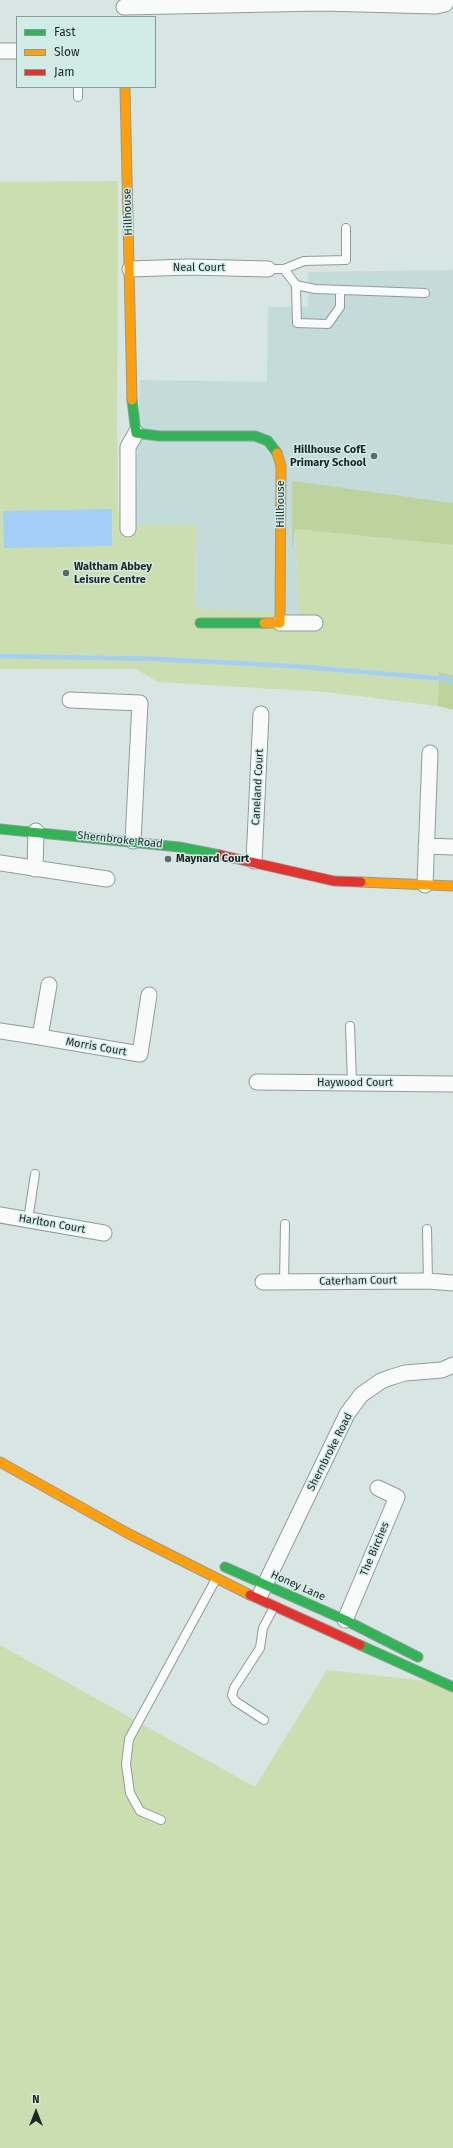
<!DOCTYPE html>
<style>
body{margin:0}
#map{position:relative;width:453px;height:2148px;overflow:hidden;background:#d7e5e3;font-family:"Fira Sans",sans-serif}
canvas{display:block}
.legend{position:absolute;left:16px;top:16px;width:140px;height:72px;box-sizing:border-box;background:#d1ebe7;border:1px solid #899c99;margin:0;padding:5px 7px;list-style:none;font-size:12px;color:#1c2625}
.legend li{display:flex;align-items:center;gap:8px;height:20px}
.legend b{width:20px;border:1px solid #899c99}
.north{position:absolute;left:16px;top:2092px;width:40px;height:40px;-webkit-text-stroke:3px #d1ebe7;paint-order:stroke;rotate:0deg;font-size:11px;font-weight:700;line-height:16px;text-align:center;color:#1c2625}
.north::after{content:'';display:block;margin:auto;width:14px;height:18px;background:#1c2625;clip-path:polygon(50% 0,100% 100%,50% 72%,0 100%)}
</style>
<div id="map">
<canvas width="453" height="2148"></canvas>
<ul class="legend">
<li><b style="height:5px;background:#30b455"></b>Fast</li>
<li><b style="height:5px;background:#ff9f0a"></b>Slow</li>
<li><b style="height:5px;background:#e5322d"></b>Jam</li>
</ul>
<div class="north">N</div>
</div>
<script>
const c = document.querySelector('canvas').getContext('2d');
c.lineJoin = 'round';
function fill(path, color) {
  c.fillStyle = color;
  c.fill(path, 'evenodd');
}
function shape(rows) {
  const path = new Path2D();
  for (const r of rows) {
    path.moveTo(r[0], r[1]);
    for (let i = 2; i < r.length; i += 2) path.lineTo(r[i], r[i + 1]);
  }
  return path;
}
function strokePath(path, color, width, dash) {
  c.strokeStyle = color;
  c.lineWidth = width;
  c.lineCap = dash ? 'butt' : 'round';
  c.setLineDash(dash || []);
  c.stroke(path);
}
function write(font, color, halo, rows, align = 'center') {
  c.font = font + ' "Fira Sans",sans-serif';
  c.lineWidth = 3;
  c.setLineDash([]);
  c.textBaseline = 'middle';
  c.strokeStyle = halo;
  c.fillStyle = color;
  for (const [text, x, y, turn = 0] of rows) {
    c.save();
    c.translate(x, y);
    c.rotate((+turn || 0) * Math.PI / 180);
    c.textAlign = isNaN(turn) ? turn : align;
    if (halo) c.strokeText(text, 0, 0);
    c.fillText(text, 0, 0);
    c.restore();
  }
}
fill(shape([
 [453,270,453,539,295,529,299,615,195,608,196,525,135,525,140,380,267,382,268,307,308,307,308,272]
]), '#c3dcd9');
fill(shape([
 [118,181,117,427,118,509,121,523,135,525,196,525,195,608,299,615,295,529,453,545,453,675,439,672,438,706,327,692,158,682,136,669,0,669,0,182],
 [0,1645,255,1787,327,1670,444,1683,453,1687,453,2148,0,2148]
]), '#cadeaf');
fill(shape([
 [292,481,453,503,453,545,295,529,292,552],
 [439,672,453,675,453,710,438,706]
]), '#bdd39d');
fill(shape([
 [112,509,112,546,4,548,3,511]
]), '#a3cef7');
strokePath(shape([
 [0,656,155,659,292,666,448,679,453,682]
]), '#a3cef7', 4.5);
const lane = shape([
 [78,97,78,87],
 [268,269,284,269,296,285,315,289,425,293],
 [284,269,304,261,346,260,346,228],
 [296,285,297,323,328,324,340,307,340,290],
 [350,1026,352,1083],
 [28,1220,35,1174],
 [427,1229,428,1281],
 [284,1282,285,1224],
 [264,1720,235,1701,232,1695,234,1688,260,1648,263,1628,274,1607],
 [161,1820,140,1811,130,1793,126,1764,129,1739,216,1579]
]);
const street = shape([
 [124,7,322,3,436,6,445,4,448,0],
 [0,51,17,51],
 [130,269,189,267,268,269],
 [128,529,128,447,136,433],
 [280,623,315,623],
 [70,700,140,703,133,841],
 [426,846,453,847],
 [254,861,261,714],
 [0,863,107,879],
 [35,869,36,831],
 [425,885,430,753],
 [0,1031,40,1037,49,985],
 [40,1037,140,1054,149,995],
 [257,1082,453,1084],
 [0,1215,104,1233],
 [263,1282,428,1281,453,1283],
 [261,1593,347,1414,361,1395,381,1381,392,1377,405,1373,442,1370,453,1365],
 [345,1620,397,1497,378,1488]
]);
const fast = shape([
 [132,400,136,433,159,436,255,436,268,441,277,453],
 [200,623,264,623],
 [0,829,179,847,220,855],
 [225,1567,345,1620,418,1657],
 [360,1645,453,1687]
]);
const slow = shape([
 [125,87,132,400],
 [264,623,280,623,281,466,277,453],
 [361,882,453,886],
 [0,1462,129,1534,250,1595]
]);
const jam = shape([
 [220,855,334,881,361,882],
 [250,1595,360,1645]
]);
strokePath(lane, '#919c9a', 10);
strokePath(street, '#919c9a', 17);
strokePath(fast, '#919c9a', 11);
strokePath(slow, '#919c9a', 11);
strokePath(jam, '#919c9a', 11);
strokePath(lane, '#f9fbfb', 8);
strokePath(street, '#f9fbfb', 15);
strokePath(fast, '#30b455', 9);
strokePath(slow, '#ff9f0a', 9);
strokePath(jam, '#e5322d', 9);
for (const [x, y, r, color] of [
 [374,456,4,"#5d6968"],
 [66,573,4,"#5d6968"],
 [168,859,4,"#5d6968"]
]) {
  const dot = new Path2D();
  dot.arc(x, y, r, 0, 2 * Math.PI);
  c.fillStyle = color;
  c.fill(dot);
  strokePath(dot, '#d1ebe7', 1.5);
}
write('11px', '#1c2625', '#d1ebe7', [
 ["Hillhouse",128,212,-92],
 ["Neal Court",199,268],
 ["Hillhouse",281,504,-90],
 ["Caneland Court",258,787,-87],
 ["Shernbroke Road",120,840,6],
 ["Morris Court",96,1047,10],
 ["Haywood Court",355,1083],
 ["Harlton Court",52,1224,10],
 ["Caterham Court",358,1281,-1],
 ["Shernbroke Road",330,1452,-63],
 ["The Birches",375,1549,-67],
 ["Honey Lane",298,1586,24]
]);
write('bold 11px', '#1c2625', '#d1ebe7', [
 ["Hillhouse CofE",366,450,"right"],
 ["Primary School",366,463,"right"],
 ["Waltham Abbey",74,567],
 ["Leisure Centre",74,580],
 ["Maynard Court",176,859]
], 'left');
</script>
